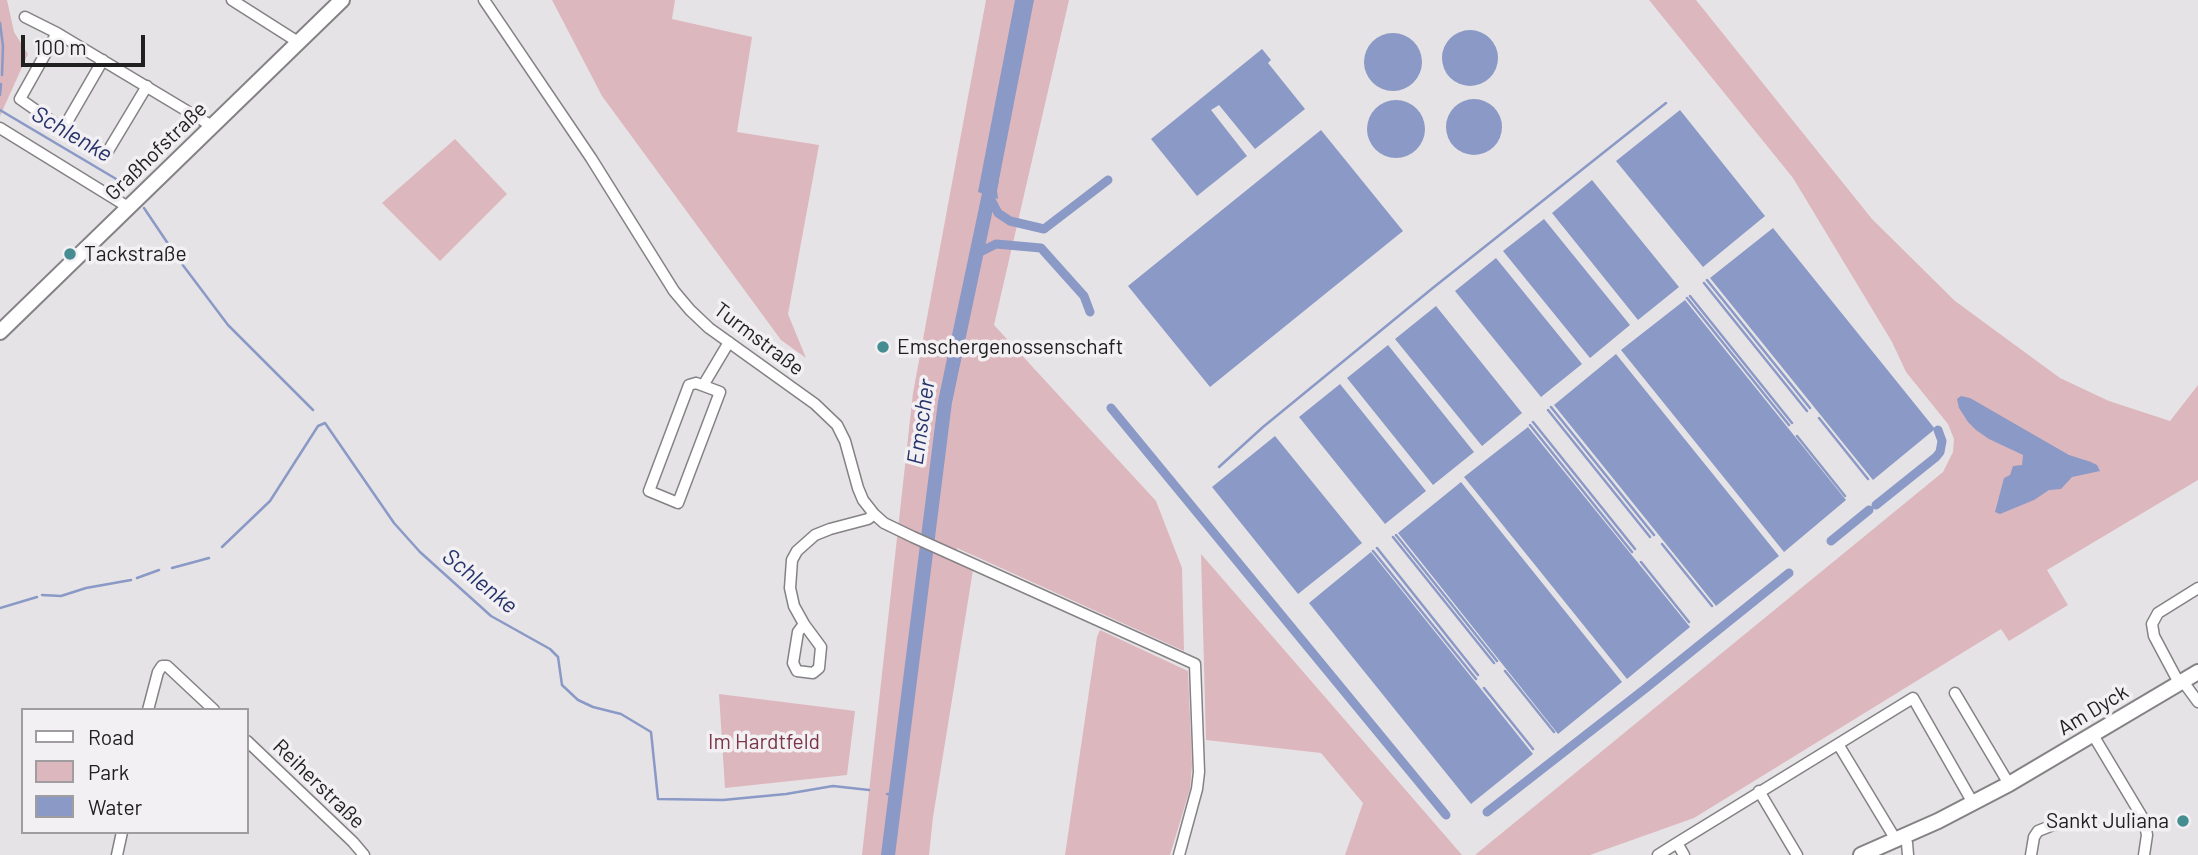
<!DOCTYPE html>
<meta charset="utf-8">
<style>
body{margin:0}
#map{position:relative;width:2198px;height:855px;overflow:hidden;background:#e6e3e7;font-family:Barlow,sans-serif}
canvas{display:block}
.legend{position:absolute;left:21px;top:708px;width:228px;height:126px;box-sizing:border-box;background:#f3f0f4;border:2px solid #9f9da0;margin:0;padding:9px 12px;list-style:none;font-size:21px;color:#212021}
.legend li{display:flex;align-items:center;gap:14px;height:35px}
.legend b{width:35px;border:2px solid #9f9da0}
.scale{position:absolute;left:21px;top:35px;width:124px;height:32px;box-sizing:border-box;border:4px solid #212021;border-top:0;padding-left:9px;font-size:21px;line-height:24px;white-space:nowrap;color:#212021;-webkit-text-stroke:5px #f3f0f4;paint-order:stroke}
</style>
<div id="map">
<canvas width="2198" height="855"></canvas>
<ul class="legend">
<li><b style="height:9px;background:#fff"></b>Road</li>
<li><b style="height:19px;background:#ddb7be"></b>Park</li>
<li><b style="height:19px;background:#8a99c5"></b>Water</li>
</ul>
<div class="scale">100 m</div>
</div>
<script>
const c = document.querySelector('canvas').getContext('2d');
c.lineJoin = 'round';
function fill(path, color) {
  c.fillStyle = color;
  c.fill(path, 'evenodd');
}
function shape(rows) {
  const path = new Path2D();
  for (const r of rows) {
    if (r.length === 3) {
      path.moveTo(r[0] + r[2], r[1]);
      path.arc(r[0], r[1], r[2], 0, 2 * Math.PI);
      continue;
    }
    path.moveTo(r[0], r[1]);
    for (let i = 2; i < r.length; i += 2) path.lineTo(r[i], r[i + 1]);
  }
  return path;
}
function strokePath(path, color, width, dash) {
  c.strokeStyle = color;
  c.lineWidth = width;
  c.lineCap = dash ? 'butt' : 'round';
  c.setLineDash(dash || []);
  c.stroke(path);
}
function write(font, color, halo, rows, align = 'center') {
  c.font = font + ' Barlow,sans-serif';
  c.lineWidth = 7;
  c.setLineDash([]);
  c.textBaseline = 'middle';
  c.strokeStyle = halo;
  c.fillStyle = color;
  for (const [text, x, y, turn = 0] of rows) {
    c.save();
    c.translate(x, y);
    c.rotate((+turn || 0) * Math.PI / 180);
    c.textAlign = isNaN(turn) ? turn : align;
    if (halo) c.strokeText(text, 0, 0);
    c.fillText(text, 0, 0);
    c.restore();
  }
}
fill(shape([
 [0,0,7,0,14,32,28,54,0,116],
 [552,0,675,0,672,19,752,37,737,132,819,145,788,314,806,358,781,340,602,96],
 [986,0,1069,0,994,325,1156,501,1182,568,1184,651,957,548,954,562,973,570,933,817,929,855,862,855,913,393],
 [1649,0,1696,0,1872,219,1955,301,2060,378,2109,401,2170,421,2198,385,2198,480,2047,570,2068,605,2009,641,2001,629,1694,818,1590,855,1475,855,1943,472,1953,452,1954,439,1948,424,1906,372,1892,342,1793,178],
 [455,139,507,194,440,261,382,203],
 [1201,554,1462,855,1345,855,1363,803,1321,753,1206,740],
 [1100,630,1188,671,1192,765,1190,789,1170,855,1065,855,1097,637],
 [719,694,855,711,847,775,725,788]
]), '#ddb7be');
fill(shape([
 [1015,0,1034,0,997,190,998,199,978,192],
 [1470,58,28],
 [1393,62,29],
 [1262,49,1271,60,1268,63,1305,109,1255,149,1219,105,1211,110,1247,156,1197,196,1151,139],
 [1474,127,28],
 [1396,129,29],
 [1680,110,1765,216,1703,267,1616,161],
 [1321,130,1403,231,1210,387,1128,286],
 [1592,180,1679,287,1638,320,1552,213],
 [1544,219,1630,325,1590,358,1503,251],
 [1773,228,1935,429,1873,480,1710,278],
 [1496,258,1582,364,1541,397,1455,291],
 [1685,300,1846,500,1784,552,1621,350],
 [1436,306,1522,413,1482,446,1395,339],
 [1388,345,1474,452,1433,485,1347,378],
 [1616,354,1779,556,1716,606,1554,405],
 [1340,384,1426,491,1385,524,1299,417],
 [1961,396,1970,398,2069,455,2091,462,2097,465,2100,471,2072,477,2061,489,2049,490,2034,500,2000,514,1995,512,2004,478,2010,475,2013,466,2022,465,2023,455,1989,439,1976,430,1968,422,1959,408,1957,399],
 [1528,427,1690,627,1627,679,1464,477],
 [1275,436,1362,543,1298,594,1212,487],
 [1461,482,1622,682,1558,734,1398,533],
 [1371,552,1533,754,1471,804,1309,603]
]), '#8a99c5');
strokePath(shape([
 [0,23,3,46,2,75],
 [0,95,1,84],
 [0,110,128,186],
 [144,208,179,260,228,325,313,410],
 [1707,280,1810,408],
 [1704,283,1807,411],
 [1690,296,1792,423],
 [1687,298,1789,425],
 [1551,407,1654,535],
 [1548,410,1650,537],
 [1819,418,1868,479],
 [1533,422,1635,549],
 [1530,425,1632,552],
 [1797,436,1845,496],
 [1219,467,1263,427,1434,287,1666,103],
 [1396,535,1497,661],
 [1393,537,1494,663],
 [1662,544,1712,606],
 [222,547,270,501,318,426,325,423,394,523,420,552,491,616,550,649,558,657,562,685,578,700,593,707,621,714,651,732,658,799,723,800,786,794,833,786,869,790],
 [1377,548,1478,675],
 [1373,551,1476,679],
 [1641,562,1689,622],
 [172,568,209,558],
 [137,578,159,570],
 [42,595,61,596,86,588,131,580],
 [0,608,37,597],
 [1505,671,1554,732],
 [1484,688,1533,749],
 [887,794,895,795]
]), '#8a99c5', 2.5);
strokePath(shape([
 [989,196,998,213,1010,221,1044,229,1108,180],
 [978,253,996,244,1041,248,1084,296,1090,312],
 [1111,408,1446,815],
 [1876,505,1936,457,1940,452,1942,441,1938,430],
 [1831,541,1869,510],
 [1487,812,1646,688,1789,573]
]), '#8a99c5', 9);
strokePath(shape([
 [888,855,945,402,992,180]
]), '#8a99c5', 14);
const street = shape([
 [232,0,298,42],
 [484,0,591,158,674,291,690,310,709,328,815,404,837,425,845,441,858,488,863,500,874,514,884,523,913,537,1195,664,1199,772,1197,789,1179,855],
 [25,17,57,33,212,126],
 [57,33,20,99,63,129],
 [103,60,63,129,105,156,147,86],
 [0,128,128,207],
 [696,383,720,392,678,503,649,491,689,385,696,383],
 [704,384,729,342],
 [804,624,821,647,819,668,813,673,797,671,793,663,798,632,804,624,794,606,790,588,792,560,797,551,815,535,830,529,868,519,874,514],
 [2179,683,2154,636,2152,624,2158,613,2198,588],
 [2187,687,2198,702],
 [1955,693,2009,784],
 [148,710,158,672,162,666,167,666,214,710],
 [2093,735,2144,820,2147,835,2144,855],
 [247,741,353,842,364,855],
 [1838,744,1896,840],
 [1759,791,1797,855],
 [1904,837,1907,843,1908,855],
 [117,855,122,832],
 [1658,855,1677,843],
 [1684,855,1677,843,1913,698,1973,803],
 [2031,855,2034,837,2038,831,2053,825]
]);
const secondary = shape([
 [0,332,342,0],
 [1861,855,1938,821,2009,784,2198,672]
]);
strokePath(street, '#858286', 13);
strokePath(secondary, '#858286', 18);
strokePath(street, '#fff', 10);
strokePath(secondary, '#fff', 14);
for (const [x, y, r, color] of [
 [70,254,7,"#458d90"],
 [883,347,7,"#458d90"],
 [2183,821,7,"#458d90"]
]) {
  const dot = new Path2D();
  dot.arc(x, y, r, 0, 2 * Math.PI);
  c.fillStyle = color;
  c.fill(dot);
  strokePath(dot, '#f3f0f4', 2.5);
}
write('21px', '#212021', '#f3f0f4', [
 ["Graßhofstraße",156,151,-44],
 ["Turmstraße",759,339,37],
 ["Am Dyck",2093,710,-31],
 ["Reiherstraße",319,784,44]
]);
write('21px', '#212021', '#f3f0f4', [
 ["Tackstraße",84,254],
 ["Emschergenossenschaft",897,347],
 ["Sankt Juliana",2169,821,"right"]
], 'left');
write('21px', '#7b3647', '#f3f0f4', [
 ["Im Hardtfeld",764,742]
]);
write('italic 23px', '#26336b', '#f3f0f4', [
 ["Schlenke",72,134,30],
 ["Emscher",921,422,-82],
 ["Schlenke",480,581,39]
]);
</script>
